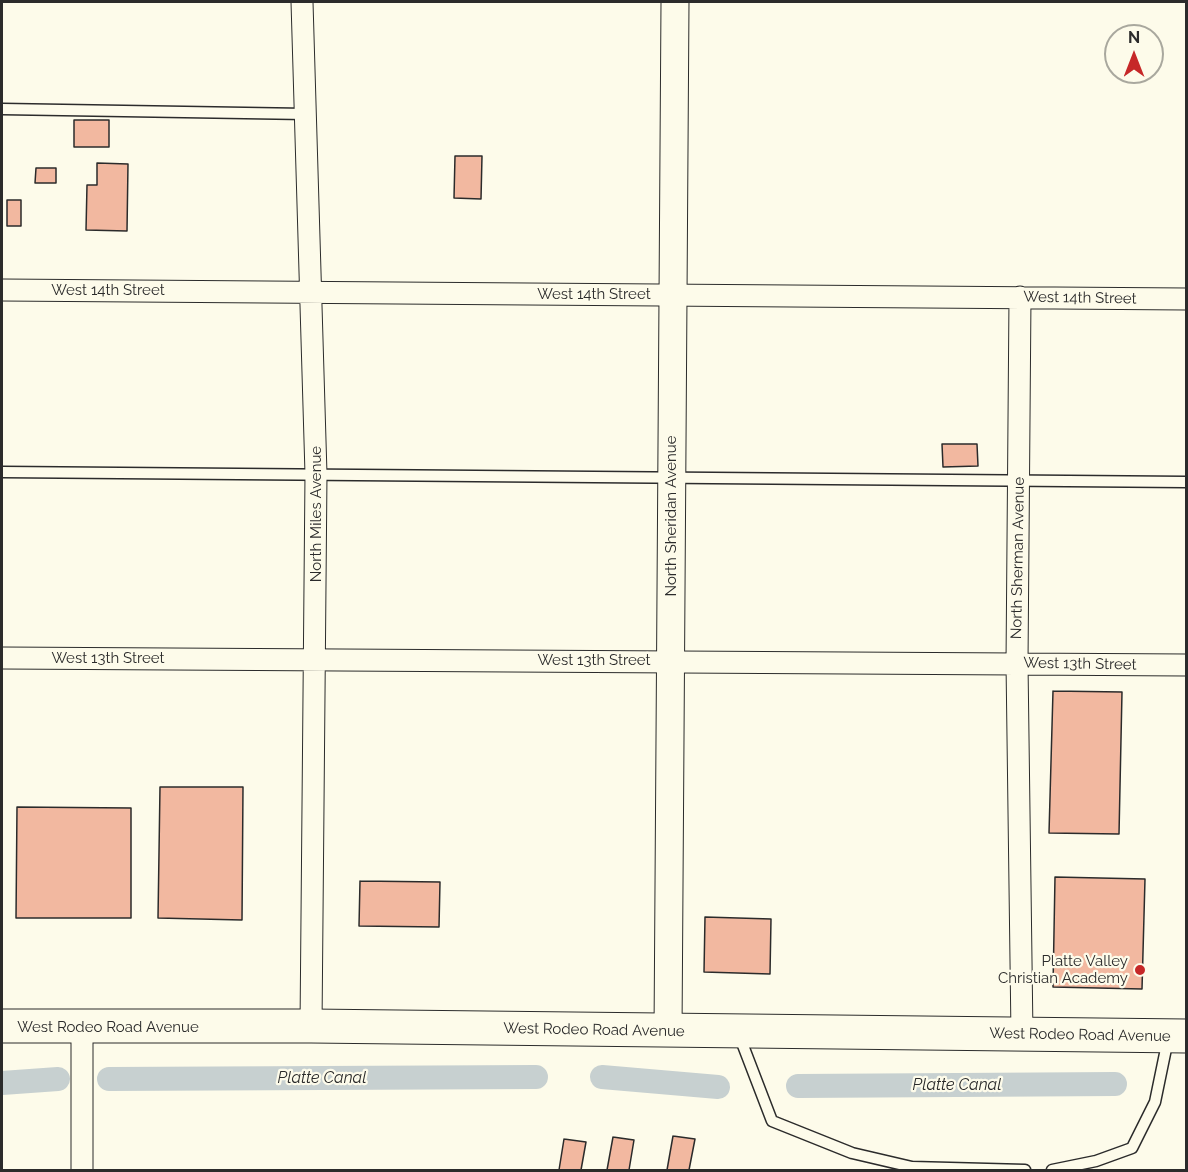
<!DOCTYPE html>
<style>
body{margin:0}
#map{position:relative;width:1188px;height:1172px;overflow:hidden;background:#fdfbea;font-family:Raleway,sans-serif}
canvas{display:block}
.frame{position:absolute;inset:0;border:3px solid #2b2b2b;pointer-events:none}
.north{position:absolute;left:1104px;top:24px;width:60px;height:60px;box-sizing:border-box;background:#fdfbea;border:2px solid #a9a89e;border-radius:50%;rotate:0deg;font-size:16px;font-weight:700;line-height:24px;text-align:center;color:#2b2b2b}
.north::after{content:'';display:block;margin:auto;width:21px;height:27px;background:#c62828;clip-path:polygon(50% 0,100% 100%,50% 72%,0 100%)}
</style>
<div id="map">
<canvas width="1188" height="1172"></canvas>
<div class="frame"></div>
<div class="north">N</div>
</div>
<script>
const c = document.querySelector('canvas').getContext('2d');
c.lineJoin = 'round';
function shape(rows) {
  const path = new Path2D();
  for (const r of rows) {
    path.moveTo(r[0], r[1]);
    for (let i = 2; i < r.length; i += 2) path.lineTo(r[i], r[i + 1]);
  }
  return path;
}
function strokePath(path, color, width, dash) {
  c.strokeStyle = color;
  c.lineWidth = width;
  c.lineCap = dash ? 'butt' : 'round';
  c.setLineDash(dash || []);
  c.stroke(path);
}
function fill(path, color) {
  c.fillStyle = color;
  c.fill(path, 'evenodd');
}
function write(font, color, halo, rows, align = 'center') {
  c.font = font + ' Raleway,sans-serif';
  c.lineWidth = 4.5;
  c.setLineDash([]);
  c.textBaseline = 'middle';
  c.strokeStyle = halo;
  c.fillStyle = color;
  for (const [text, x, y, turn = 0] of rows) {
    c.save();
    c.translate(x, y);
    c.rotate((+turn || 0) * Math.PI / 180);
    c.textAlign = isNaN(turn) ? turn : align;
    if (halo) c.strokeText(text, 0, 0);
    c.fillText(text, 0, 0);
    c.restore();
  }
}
strokePath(shape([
 [602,1077,718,1087],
 [109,1079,536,1077],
 [2,1083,58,1079],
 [798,1086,1115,1084]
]), '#c7d0d0', 24);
const building = shape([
 [74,120,109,120,109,147,74,147,74,120],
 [455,156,482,156,481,199,454,198,455,156],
 [97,163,128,164,127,231,86,230,87,185,97,185,97,163],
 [36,168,56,168,56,183,35,183,36,168],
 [7,200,21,200,21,226,7,226,7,200],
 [942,444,977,444,978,466,943,467,942,444],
 [1053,691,1122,692,1119,834,1049,833,1053,691],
 [160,787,243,787,242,920,158,918,160,787],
 [17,807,131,808,131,918,16,918,17,807],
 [1055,877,1145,879,1142,989,1053,987,1055,877],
 [360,881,440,882,439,927,359,926,360,881],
 [705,917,771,919,770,974,704,972,705,917],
 [673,1136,695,1139,689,1170,667,1170,673,1136],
 [613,1137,634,1140,629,1170,607,1170,613,1137],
 [564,1139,586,1142,581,1170,559,1170,564,1139]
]);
fill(building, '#f2b8a0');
strokePath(building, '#2b2b2b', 1.5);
const service = shape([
 [2,109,306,114],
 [2,472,1186,482],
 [739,1035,772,1121,852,1153,912,1167,1025,1170],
 [1052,1170,1096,1161,1132,1148,1155,1102,1168,1039]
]);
const minor = shape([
 [302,2,316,474,311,1026],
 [2,290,1186,299],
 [1020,297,1017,663,1022,1035],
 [2,658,1186,665],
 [82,1027,82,1170]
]);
const tertiary = shape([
 [668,1031,675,2]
]);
const primary = shape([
 [2,1026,311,1026,1186,1036]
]);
strokePath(service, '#2b2b2b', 13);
strokePath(minor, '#2b2b2b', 23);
strokePath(tertiary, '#2b2b2b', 29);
strokePath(primary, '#2b2b2b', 35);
strokePath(service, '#fdfbea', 10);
strokePath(minor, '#fdfbea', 21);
strokePath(tertiary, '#fdfbea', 27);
strokePath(primary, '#fdfbea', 33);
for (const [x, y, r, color] of [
 [1140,970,6,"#c62828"]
]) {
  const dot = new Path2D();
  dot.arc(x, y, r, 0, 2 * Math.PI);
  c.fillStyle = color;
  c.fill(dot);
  strokePath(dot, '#fdfbea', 2);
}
write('15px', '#2b2b2b', '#fdfbea', [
 ["West 14th Street",108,290],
 ["West 14th Street",594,294],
 ["West 14th Street",1080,298,1],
 ["North Miles Avenue",316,514,-90],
 ["North Sheridan Avenue",671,516,-90],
 ["North Sherman Avenue",1018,558,-89],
 ["West 13th Street",108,658],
 ["West 13th Street",594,660],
 ["West 13th Street",1080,664,1],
 ["West Rodeo Road Avenue",108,1027],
 ["West Rodeo Road Avenue",594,1030,1],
 ["West Rodeo Road Avenue",1080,1035,1]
]);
write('15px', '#2b2b2b', '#fdfbea', [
 ["Platte Valley",1128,961],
 ["Christian Academy",1128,978]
], 'right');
write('italic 16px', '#2b2b2b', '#fdfbea', [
 ["Platte Canal",322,1078],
 ["Platte Canal",957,1085]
]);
</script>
